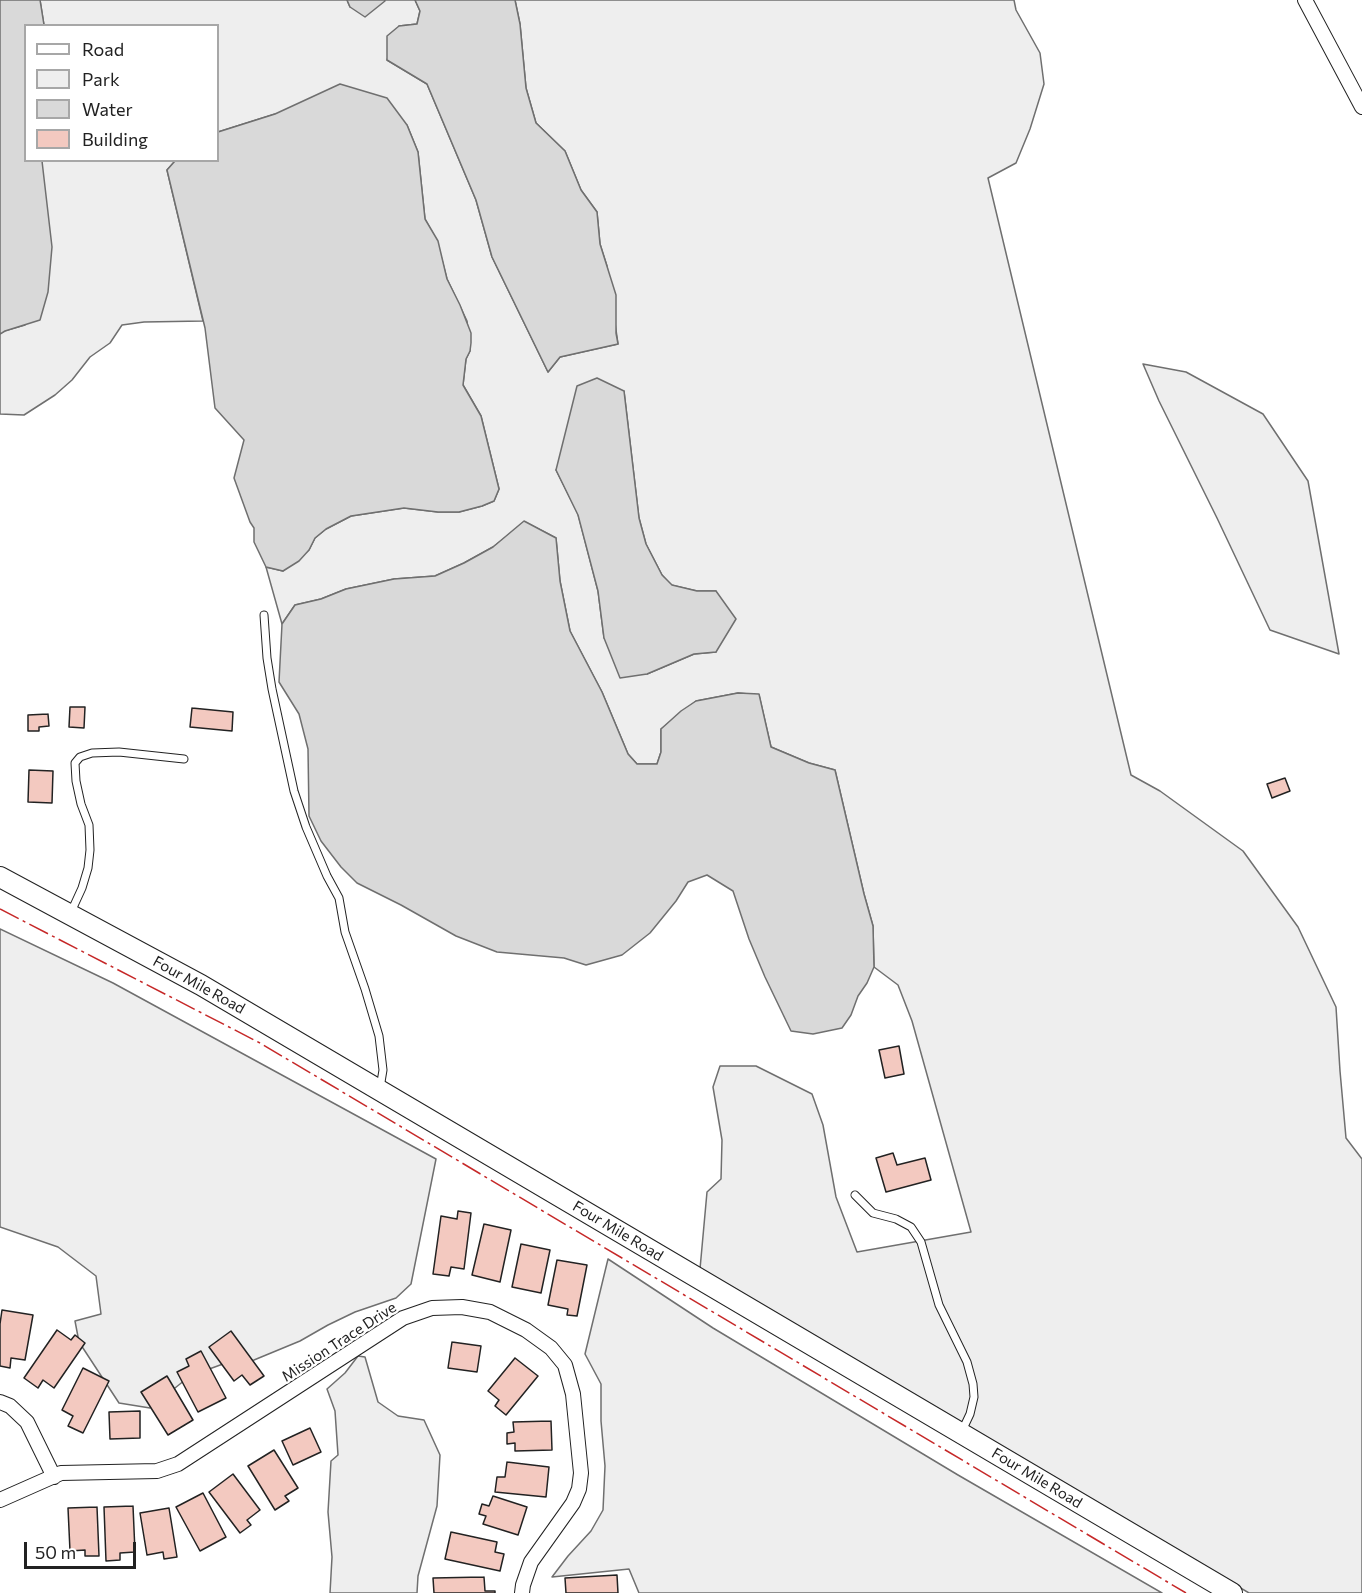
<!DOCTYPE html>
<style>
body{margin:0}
#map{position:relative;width:1362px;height:1593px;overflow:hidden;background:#fff;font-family:Commissioner,sans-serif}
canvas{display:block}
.legend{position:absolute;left:24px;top:24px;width:195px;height:138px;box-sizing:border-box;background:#fff;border:2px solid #a7a7a7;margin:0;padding:8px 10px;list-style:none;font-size:18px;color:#222}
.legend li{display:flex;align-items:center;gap:12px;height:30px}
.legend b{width:30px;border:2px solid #a7a7a7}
.scale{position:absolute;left:24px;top:1542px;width:112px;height:27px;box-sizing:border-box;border:3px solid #222;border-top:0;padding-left:8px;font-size:18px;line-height:21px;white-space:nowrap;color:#222;-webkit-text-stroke:4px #fff;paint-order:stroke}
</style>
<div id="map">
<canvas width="1362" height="1593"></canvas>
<ul class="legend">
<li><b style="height:8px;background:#fff"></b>Road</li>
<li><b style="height:16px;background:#eee"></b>Park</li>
<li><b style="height:16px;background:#d9d9d9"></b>Water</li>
<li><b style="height:16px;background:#f3c9c0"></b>Building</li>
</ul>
<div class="scale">50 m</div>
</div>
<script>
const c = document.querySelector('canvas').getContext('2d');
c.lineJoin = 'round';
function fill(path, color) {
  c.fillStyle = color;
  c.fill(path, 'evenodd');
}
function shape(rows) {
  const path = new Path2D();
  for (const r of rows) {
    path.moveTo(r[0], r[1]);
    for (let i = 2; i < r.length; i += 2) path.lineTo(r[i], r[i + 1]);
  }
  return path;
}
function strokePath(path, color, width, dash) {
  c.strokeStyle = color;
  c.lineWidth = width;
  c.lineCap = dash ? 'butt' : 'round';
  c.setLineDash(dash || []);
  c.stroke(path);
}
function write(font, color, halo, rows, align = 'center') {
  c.font = font + ' Commissioner,sans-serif';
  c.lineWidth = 4.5;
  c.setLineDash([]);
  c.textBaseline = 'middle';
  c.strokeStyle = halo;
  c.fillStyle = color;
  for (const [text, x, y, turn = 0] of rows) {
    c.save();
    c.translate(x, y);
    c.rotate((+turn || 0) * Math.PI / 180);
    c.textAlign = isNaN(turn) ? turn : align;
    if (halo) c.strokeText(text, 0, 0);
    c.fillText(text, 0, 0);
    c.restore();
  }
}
const green = shape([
 [40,0,347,0,350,7,385,0,415,0,420,11,417,24,399,26,387,60,427,84,476,200,492,257,548,372,560,357,618,344,607,266,600,244,597,212,581,190,565,151,536,123,526,88,520,24,515,0,1014,0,1016,10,1040,53,1044,84,1030,129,1016,163,988,178,1131,775,1160,791,1243,851,1298,927,1336,1007,1340,1071,1346,1138,1362,1159,1362,1593,1249,1593,700,1269,707,1192,721,1179,722,1140,713,1087,720,1066,756,1066,812,1094,823,1125,836,1197,857,1252,971,1232,912,1021,898,985,874,967,873,926,864,894,835,770,809,763,771,747,759,695,738,693,696,701,661,729,661,752,657,764,637,764,628,754,602,692,570,631,560,581,556,538,525,522,493,547,464,563,435,576,394,579,346,589,321,599,295,605,282,624,266,567,283,571,309,550,315,538,326,529,351,516,404,508,438,512,459,512,482,506,494,501,499,489,481,416,463,385,466,359,470,351,467,321,447,279,437,241,425,219,418,152,407,125,275,114,218,132,218,26,44,25,40,0],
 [624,391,639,518,646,544,662,575,671,585,697,591,716,591,716,652,694,654,647,674,604,638,598,591,578,514,556,470,624,391],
 [42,161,175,161,167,170,203,321,144,322,122,325,110,343,90,357,72,380,55,395,24,415,0,414,0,334,4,331,25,325,42,161],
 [1143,364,1186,372,1263,414,1308,481,1339,654,1270,630,1217,518,1159,401,1143,364],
 [0,929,113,983,436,1159,411,1284,396,1298,355,1312,328,1325,300,1341,254,1360,223,1364,190,1376,150,1408,119,1403,79,1342,75,1321,101,1314,96,1276,58,1247,0,1227,0,929],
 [608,1259,713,1328,958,1475,1162,1593,639,1593,629,1569,552,1577,568,1556,591,1531,603,1510,605,1466,601,1421,601,1384,585,1354,608,1259],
 [358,1356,365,1357,378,1402,398,1416,424,1420,440,1455,437,1506,418,1576,417,1593,330,1593,332,1557,328,1512,331,1461,338,1455,335,1411,327,1389,345,1373,358,1356]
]);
fill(green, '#eee');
strokePath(green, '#6f6f6f', 1.5);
const water = shape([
 [0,0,40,0,44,25,26,26,26,160,42,161,52,247,48,292,40,320,5,331,0,334,0,0],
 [347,0,385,0,385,1,365,17,350,7,347,0],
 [415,0,515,0,520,24,526,88,536,123,565,151,581,190,597,212,600,244,616,295,616,333,618,344,560,357,548,372,492,257,476,200,427,84,387,60,387,36,399,26,417,24,420,11,415,0],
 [340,84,387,98,407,125,418,152,425,219,438,241,447,279,460,305,471,333,471,343,470,351,466,359,463,385,481,416,499,489,494,501,482,506,459,512,438,512,404,508,351,516,326,529,315,538,309,550,299,561,283,571,266,567,254,542,254,528,250,522,234,478,244,440,215,408,205,328,167,170,175,161,218,160,218,132,275,114,340,84],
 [597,378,624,391,639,518,646,544,662,575,672,585,697,591,716,591,736,619,716,652,694,654,647,674,620,678,604,638,598,591,578,515,556,470,577,386,597,378],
 [524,521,556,538,560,581,570,631,602,692,628,754,637,764,657,764,661,752,661,729,681,711,696,701,738,693,759,694,771,747,809,763,835,770,864,894,873,926,874,967,867,983,858,996,851,1015,842,1028,813,1034,791,1031,765,977,749,939,733,891,707,875,688,882,676,901,650,933,622,955,586,965,564,958,497,952,456,936,401,905,357,883,341,867,321,841,309,816,308,749,299,714,279,682,282,624,295,605,321,599,346,589,394,579,435,576,464,563,493,547,524,521]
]);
fill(water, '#d9d9d9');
strokePath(water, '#6f6f6f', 1.5);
const building = shape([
 [70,707,85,707,84,728,69,727,70,707],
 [192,708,233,712,232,731,190,727,192,708],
 [48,714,49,726,39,727,39,731,28,731,28,715,48,714],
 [29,770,53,771,52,803,28,802,29,770],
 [1285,778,1290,791,1272,798,1267,784,1285,778],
 [899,1046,904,1074,885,1078,879,1050,899,1046],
 [893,1153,897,1165,925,1158,931,1180,886,1192,876,1158,893,1153],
 [458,1211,471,1213,464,1269,451,1267,449,1276,433,1274,441,1216,457,1219,458,1211],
 [484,1224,511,1230,500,1282,472,1275,484,1224],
 [521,1244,550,1250,541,1293,512,1287,521,1244],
 [557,1260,587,1265,577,1316,567,1315,568,1309,548,1305,557,1260],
 [2,1310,33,1315,25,1360,11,1358,10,1368,0,1366,0,1324,2,1310],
 [57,1330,71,1340,75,1335,85,1343,54,1388,43,1380,38,1388,24,1378,57,1330],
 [231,1331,264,1376,250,1385,242,1375,234,1381,209,1347,231,1331],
 [452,1342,481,1346,477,1372,448,1368,452,1342],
 [201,1351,226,1398,198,1412,177,1372,189,1366,186,1359,201,1351],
 [515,1358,538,1376,506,1415,495,1406,499,1400,488,1391,515,1358],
 [83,1368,109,1381,83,1433,68,1426,73,1416,62,1410,83,1368],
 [167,1376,193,1420,168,1435,141,1392,167,1376],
 [140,1411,140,1438,110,1439,109,1412,140,1411],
 [551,1421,552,1450,515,1451,515,1443,507,1444,507,1433,514,1432,513,1422,551,1421],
 [310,1428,321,1452,293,1465,282,1441,310,1428],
 [274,1450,298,1488,285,1496,289,1501,275,1510,248,1466,274,1450],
 [507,1462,549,1467,546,1497,495,1492,497,1477,505,1477,507,1462],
 [233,1474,260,1510,247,1520,251,1525,240,1533,209,1492,233,1474],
 [203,1493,226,1537,200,1551,176,1507,203,1493],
 [493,1496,527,1507,518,1535,483,1524,486,1516,479,1514,482,1504,489,1506,493,1496],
 [133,1506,135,1552,120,1553,120,1560,106,1561,104,1507,133,1506],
 [97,1507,99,1556,85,1556,85,1550,70,1551,68,1508,97,1507],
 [169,1508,177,1557,164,1559,163,1552,147,1555,140,1513,169,1508],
 [451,1532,497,1542,495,1552,504,1554,500,1571,445,1559,451,1532],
 [617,1575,618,1593,566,1593,565,1578,617,1575],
 [484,1577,485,1591,495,1591,495,1593,434,1593,433,1578,484,1577]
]);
fill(building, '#f3c9c0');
strokePath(building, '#222', 1.5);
const lane = shape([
 [264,615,267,658,272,689,294,791,306,827,327,876,339,898,345,932,365,989,379,1036,383,1070,380,1088],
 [71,912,82,888,88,868,90,850,89,825,81,804,76,781,75,763,80,757,92,753,119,752,184,759],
 [855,1195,873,1213,896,1219,911,1227,921,1242,939,1305,967,1362,973,1384,974,1397,970,1414,961,1433]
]);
const street = shape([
 [1305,0,1362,107],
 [0,1402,10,1406,27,1422,54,1477],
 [0,1500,61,1473,157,1471,178,1464,403,1318,432,1308,462,1307,490,1312,526,1330,551,1348,565,1365,573,1394,581,1473,579,1489,573,1503,531,1562,523,1585,522,1593]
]);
const secondary = shape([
 [0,877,201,985,1232,1593]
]);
strokePath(lane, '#222', 9);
strokePath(street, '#222', 16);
strokePath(secondary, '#222', 22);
strokePath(lane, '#fff', 7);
strokePath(street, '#fff', 14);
strokePath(secondary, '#fff', 20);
strokePath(shape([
 [0,909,260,1043,1186,1593]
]), '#c62828', 1.5, [21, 4.5, 3, 4.5]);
write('15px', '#222', '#fff', [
 ["Four Mile Road",199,985,29],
 ["Four Mile Road",618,1231,31],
 ["Mission Trace Drive",339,1342,-33],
 ["Four Mile Road",1037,1478,31]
]);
</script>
